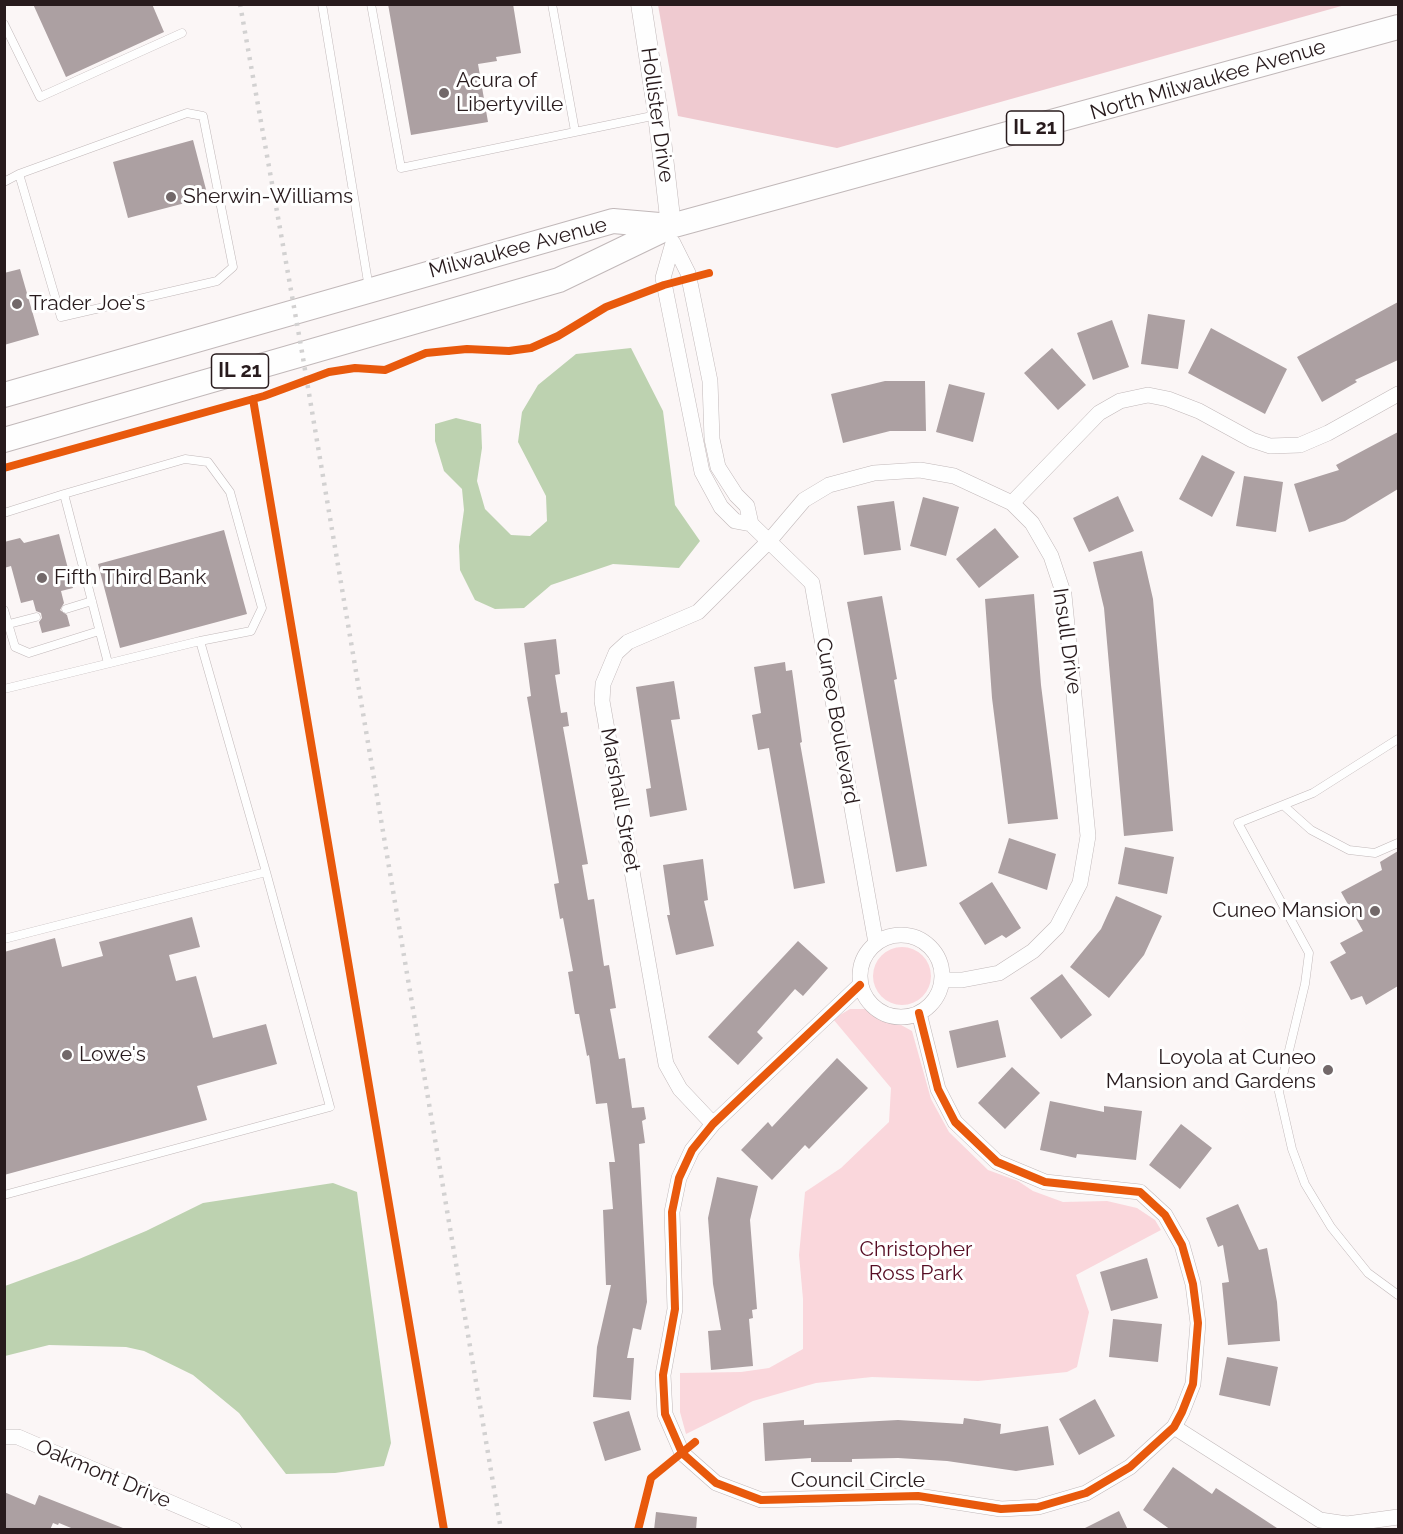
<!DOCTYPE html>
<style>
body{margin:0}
#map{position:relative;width:1403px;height:1534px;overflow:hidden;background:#fbf6f6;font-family:Raleway,sans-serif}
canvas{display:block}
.frame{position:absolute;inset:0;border:6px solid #281b1d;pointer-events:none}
</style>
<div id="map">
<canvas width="1403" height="1534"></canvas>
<div class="frame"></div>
</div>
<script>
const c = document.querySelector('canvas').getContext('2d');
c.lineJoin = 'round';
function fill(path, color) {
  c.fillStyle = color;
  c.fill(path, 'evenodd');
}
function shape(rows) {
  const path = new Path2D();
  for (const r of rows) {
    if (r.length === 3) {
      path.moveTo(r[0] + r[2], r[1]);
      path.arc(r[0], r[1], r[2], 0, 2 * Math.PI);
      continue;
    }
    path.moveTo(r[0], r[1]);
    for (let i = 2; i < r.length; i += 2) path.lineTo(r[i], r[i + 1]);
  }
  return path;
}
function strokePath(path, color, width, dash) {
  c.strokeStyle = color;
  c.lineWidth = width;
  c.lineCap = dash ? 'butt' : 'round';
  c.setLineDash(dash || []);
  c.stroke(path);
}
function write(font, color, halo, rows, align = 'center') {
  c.font = font + ' Raleway,sans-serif';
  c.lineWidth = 6;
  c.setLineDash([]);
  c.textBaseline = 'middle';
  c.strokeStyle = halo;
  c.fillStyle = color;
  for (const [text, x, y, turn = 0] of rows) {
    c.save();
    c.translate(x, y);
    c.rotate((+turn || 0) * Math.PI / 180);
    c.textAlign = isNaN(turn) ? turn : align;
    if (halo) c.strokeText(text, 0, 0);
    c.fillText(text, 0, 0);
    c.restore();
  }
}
fill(shape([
 [902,976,29],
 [850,1009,872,1009,912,1031,931,1099,949,1132,988,1170,1018,1181,1033,1191,1063,1202,1107,1201,1137,1208,1155,1220,1161,1230,1076,1275,1089,1312,1077,1367,1067,1372,978,1381,872,1377,816,1383,753,1401,686,1434,680,1412,680,1373,741,1372,769,1368,803,1349,803,1299,799,1255,805,1192,841,1168,889,1122,891,1088,833,1019]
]), '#fad7dc');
fill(shape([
 [658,5,658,4,1345,5,837,148,678,116]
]), '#efcad0');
fill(shape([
 [631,348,663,411,675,505,700,541,679,568,613,564,551,585,524,608,495,609,475,600,460,570,459,546,464,510,462,489,444,471,435,441,435,424,456,418,481,424,482,448,477,481,485,509,511,535,530,536,547,521,546,496,518,442,522,412,538,385,576,354],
 [333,1183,357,1192,391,1443,384,1466,335,1473,286,1474,239,1413,193,1375,144,1351,126,1347,49,1345,5,1356,5,1286,79,1259,146,1231,203,1203]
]), '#bdd2b0');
fill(shape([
 [33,4,152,4,164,32,66,77],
 [388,4,513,4,521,53,496,57,497,61,478,64,488,122,411,135],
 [193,140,208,197,128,218,113,162],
 [20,269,39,335,4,345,4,273],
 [1398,302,1398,360,1355,380,1357,382,1322,402,1297,357],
 [1148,314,1185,320,1178,369,1141,364],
 [1112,320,1129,367,1093,380,1077,333],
 [1211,328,1287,369,1265,414,1188,373],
 [1052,348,1086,385,1058,410,1024,373],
 [885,381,925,381,926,431,890,431,843,443,831,394],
 [949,384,985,393,973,442,936,432],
 [1398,432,1398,489,1345,521,1309,532,1294,484,1339,470,1336,465],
 [1202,455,1235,472,1212,517,1179,499],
 [1244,476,1283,482,1276,532,1236,526],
 [1118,496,1134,531,1089,552,1073,518],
 [923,497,959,507,946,556,910,546],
 [894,501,901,550,864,555,857,506],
 [995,528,1019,557,979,588,956,559],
 [224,530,247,614,120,648,98,564],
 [59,534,73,588,61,591,64,603,60,610,67,615,70,626,42,633,39,622,42,618,41,613,36,611,33,600,21,603,11,566,4,568,4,542,20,538,24,543],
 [1142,551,1153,599,1173,831,1124,836,1104,608,1093,562],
 [1034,594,1041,685,1058,819,1008,824,992,698,985,599],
 [882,596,897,679,894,680,927,866,896,872,847,602],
 [556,639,560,674,555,675,561,713,567,712,569,726,563,727,588,864,582,865,588,900,594,899,604,966,609,965,616,1008,610,1009,619,1059,625,1058,632,1108,644,1107,646,1119,642,1121,645,1143,639,1144,647,1302,641,1330,633,1328,627,1358,634,1358,631,1400,593,1397,597,1347,611,1285,606,1285,603,1210,613,1209,609,1162,615,1162,607,1103,596,1104,589,1055,587,1056,579,1014,575,1014,568,972,573,971,563,918,560,919,554,884,559,883,527,697,531,696,524,643],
 [785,662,786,671,792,670,802,742,800,743,825,883,794,889,769,748,758,750,752,715,761,713,754,667],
 [674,681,680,719,671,720,687,810,650,817,646,789,651,788,636,687],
 [1009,838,1056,854,1047,890,998,873],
 [1125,847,1174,857,1167,894,1118,884],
 [1398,851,1398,986,1366,1005,1362,996,1351,1000,1330,962,1346,953,1340,943,1363,931,1341,892,1382,870,1380,862],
 [703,859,708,900,704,901,714,946,676,955,667,915,670,915,663,865],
 [992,882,1021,928,1006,938,1002,935,985,945,959,903],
 [1116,896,1162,916,1144,955,1109,998,1070,967,1101,929],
 [192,917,200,947,169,955,176,981,196,976,213,1038,266,1024,277,1064,197,1086,207,1120,4,1175,4,952,55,938,62,967,103,956,99,942],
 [798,941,828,968,803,996,795,989,757,1032,763,1038,738,1065,708,1037],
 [1062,974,1092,1015,1061,1039,1030,998],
 [998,1020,1006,1057,957,1068,949,1031],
 [837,1058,868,1088,809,1149,805,1145,772,1180,741,1150,768,1122,772,1127],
 [1012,1067,1040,1093,1005,1129,978,1103],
 [1050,1101,1104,1112,1104,1106,1142,1111,1136,1160,1077,1154,1076,1158,1040,1150],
 [1181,1124,1212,1148,1180,1189,1149,1165],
 [717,1177,758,1186,750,1220,757,1309,752,1310,753,1318,749,1319,753,1366,711,1370,708,1331,721,1330,713,1284,708,1218],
 [1238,1204,1259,1250,1267,1248,1277,1302,1280,1341,1228,1345,1222,1283,1229,1282,1223,1245,1218,1247,1206,1218],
 [1147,1258,1158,1298,1111,1311,1100,1272],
 [1113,1319,1162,1324,1158,1362,1109,1357],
 [1227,1357,1278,1367,1270,1406,1219,1395],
 [1095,1399,1115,1436,1079,1455,1059,1419],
 [629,1411,641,1450,605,1461,593,1422],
 [964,1418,1001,1424,1000,1434,1048,1426,1054,1465,1016,1471,947,1461,898,1458,852,1459,852,1462,811,1462,811,1458,765,1461,763,1423,804,1420,804,1425,898,1420,963,1424],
 [1173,1467,1212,1494,1216,1488,1280,1530,1171,1530,1143,1510],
 [4,1492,35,1505,39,1495,128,1530,76,1530,59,1523,58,1525,53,1523,50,1530,4,1530],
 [1119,1511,1128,1530,1081,1530],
 [656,1512,697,1517,696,1530,654,1530]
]), '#aca0a2');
const service = shape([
 [322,4,369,288],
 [371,4,401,168,657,115],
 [552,4,575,131],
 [4,24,40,97,182,33],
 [4,182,19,174,187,113,203,116,233,267,217,281,61,317,19,174],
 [4,513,64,494],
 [66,609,92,601],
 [4,610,15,647,29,653,99,631],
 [9,624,36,617],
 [108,663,64,494,185,459,208,462,230,492,262,608,251,631,200,641],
 [4,689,200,641,266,872,4,939],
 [1398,739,1313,793,1238,823,1309,953,1305,984,1279,1092,1292,1149,1305,1184,1331,1227,1368,1273,1398,1295],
 [1283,805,1311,830,1349,850,1375,853,1398,843],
 [4,1195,330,1107,266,872]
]);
const minor = shape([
 [673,243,688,273,710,381,712,439,718,467,736,495,747,506,751,524,735,521,721,507,702,472,663,278,673,243],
 [1012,503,1099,413,1120,401,1148,395,1168,399,1199,411,1252,440,1270,446,1300,445,1328,433,1398,394],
 [751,524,812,583,876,943],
 [901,976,41],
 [860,985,713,1124,692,1150,679,1178,672,1212,675,1309,663,1375,665,1414,682,1453,716,1483,761,1500,918,1496,1001,1509,1038,1507,1086,1493,1130,1467,1174,1427,1182,1412,1193,1384,1198,1323,1193,1284,1182,1245,1165,1215,1140,1192,1045,1182,997,1162,955,1122,938,1089,919,1013],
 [713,1124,680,1089,666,1064,602,701,603,684,616,653,628,642,698,612,770,540,804,500,829,485,874,473,920,470,954,476,1012,503,1032,523,1051,556,1064,595,1088,836,1080,883,1057,927,1033,951,999,973,962,980,942,980],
 [1174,1427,1320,1520,1347,1524,1398,1517],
 [4,1437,18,1437,234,1530]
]);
const tertiary = shape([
 [641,4,658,114,671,226]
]);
const primary = shape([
 [4,395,613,221,671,226],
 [4,440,559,280,671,226,1398,27]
]);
strokePath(service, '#c1b8b9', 9);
strokePath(minor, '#c1b8b9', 16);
strokePath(tertiary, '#c1b8b9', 21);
strokePath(primary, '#c1b8b9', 26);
strokePath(service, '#fefefe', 8);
strokePath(minor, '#fefefe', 15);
strokePath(tertiary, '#fefefe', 20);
strokePath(primary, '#fefefe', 24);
strokePath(shape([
 [240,4,302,352,501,1530]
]), '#d2d1d1', 4.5, [3, 6]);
strokePath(shape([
 [253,399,444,1530],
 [4,468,264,396,329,372,355,368,385,370,426,353,467,349,509,351,531,348,558,336,606,307,664,285,709,273],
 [860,985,713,1124,692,1150,679,1178,672,1212,675,1309,663,1375,665,1414,682,1453,716,1483,761,1500,918,1496,1001,1509,1038,1507,1086,1493,1130,1467,1174,1427,1182,1412,1193,1384,1198,1323,1193,1284,1182,1245,1165,1215,1140,1192,1045,1182,997,1162,955,1122,938,1089,919,1013],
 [638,1530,651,1478,695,1442]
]), '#e8590c', 8);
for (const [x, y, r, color] of [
 [444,93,6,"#726869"],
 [171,197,6,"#726869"],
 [17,304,6,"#726869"],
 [42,578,6,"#726869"],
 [1375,911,6,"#726869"],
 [67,1055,6,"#726869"],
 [1328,1070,6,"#726869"]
]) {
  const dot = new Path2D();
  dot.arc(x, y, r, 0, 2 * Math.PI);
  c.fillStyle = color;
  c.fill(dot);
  strokePath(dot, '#fff', 2);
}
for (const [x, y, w] of [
 [1035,128,57],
 [240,371,57]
]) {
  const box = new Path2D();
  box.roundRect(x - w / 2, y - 17, w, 34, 4.5);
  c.fillStyle = '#fff';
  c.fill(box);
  strokePath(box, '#281b1d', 1.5);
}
write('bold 20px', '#281b1d', null, [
 ["IL 21",1035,128],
 ["IL 21",240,371]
]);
write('21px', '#281b1d', '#fff', [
 ["North Milwaukee Avenue",1208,80,-16],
 ["Hollister Drive",657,115,82],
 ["Milwaukee Avenue",518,248,-15],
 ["Insull Drive",1067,641,82],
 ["Cuneo Boulevard",837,721,80],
 ["Marshall Street",620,800,80],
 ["Oakmont Drive",103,1474,23],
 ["Council Circle",858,1481]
]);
write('21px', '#281b1d', '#fff', [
 ["Acura of",456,81],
 ["Libertyville",456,105],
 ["Sherwin-Williams",183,197],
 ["Trader Joe's",29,304],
 ["Fifth Third Bank",54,578],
 ["Cuneo Mansion",1363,911,"right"],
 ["Lowe's",79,1055],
 ["Loyola at Cuneo",1316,1058,"right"],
 ["Mansion and Gardens",1316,1082,"right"]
], 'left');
write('21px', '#570d24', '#fff', [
 ["Christopher",916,1250],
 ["Ross Park",916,1274]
]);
</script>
